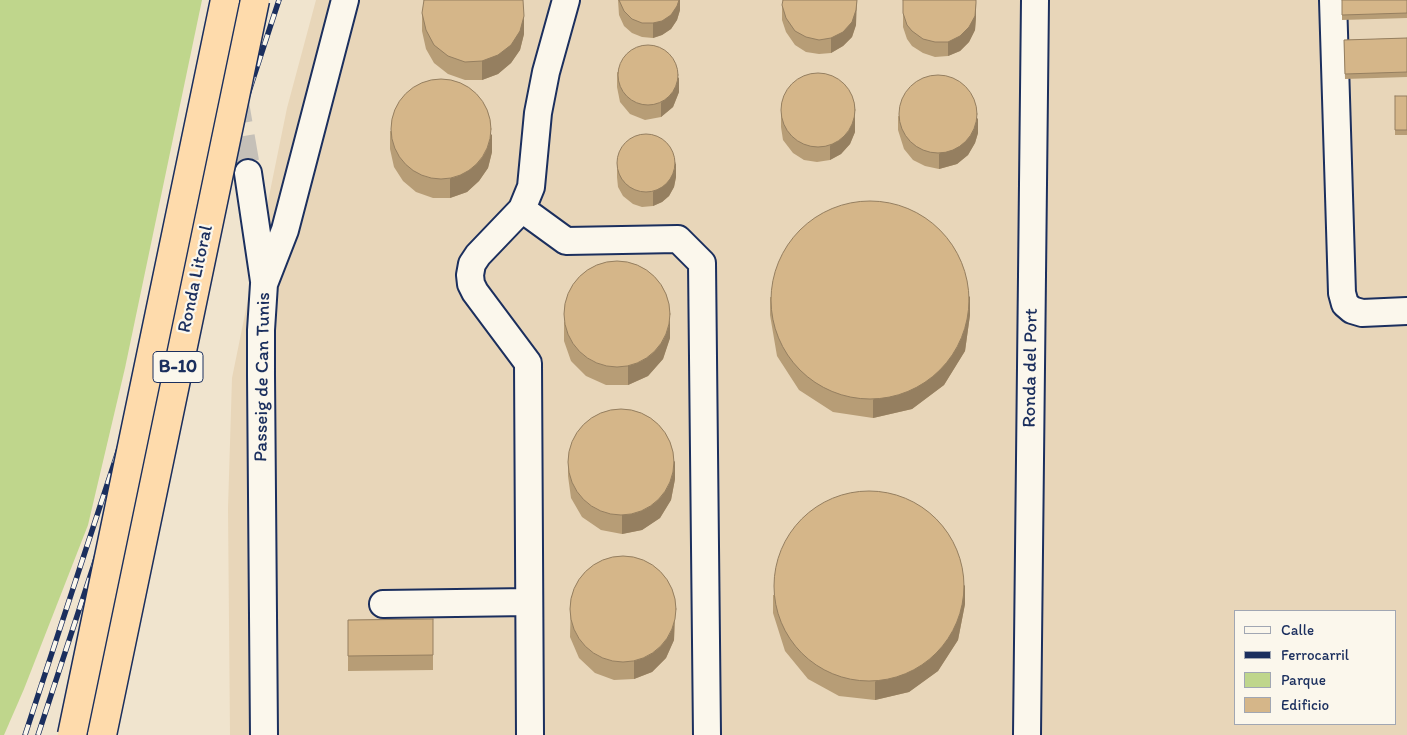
<!DOCTYPE html>
<style>
body{margin:0}
#map{position:relative;width:1407px;height:735px;overflow:hidden;background:#f0e4ce;font-family:Itim,sans-serif}
canvas{display:block}
.legend{position:absolute;left:1234px;top:610px;width:162px;height:115px;box-sizing:border-box;background:#fbf7ec;border:1px solid #a1a7b3;margin:0;padding:6px 9px;list-style:none;font-size:15px;color:#1b2f5e}
.legend li{display:flex;align-items:center;gap:10px;height:25px}
.legend b{width:25px;border:1px solid #a1a7b3}
</style>
<div id="map">
<canvas width="1407" height="735"></canvas>
<ul class="legend">
<li><b style="height:6px;background:#fbf7ec"></b>Calle</li>
<li><b style="height:6px;background:#1b2f5e"></b>Ferrocarril</li>
<li><b style="height:14px;background:#bfd68c"></b>Parque</li>
<li><b style="height:14px;background:#d5b689"></b>Edificio</li>
</ul>
</div>
<script>
const c = document.querySelector('canvas').getContext('2d');
c.lineJoin = 'round';
function fill(path, color) {
  c.fillStyle = color;
  c.fill(path, 'evenodd');
}
function shape(rows) {
  const path = new Path2D();
  for (const r of rows) {
    if (r.length === 3) {
      path.moveTo(r[0] + r[2], r[1]);
      path.arc(r[0], r[1], r[2], 0, 2 * Math.PI);
      continue;
    }
    path.moveTo(r[0], r[1]);
    for (let i = 2; i < r.length; i += 2) path.lineTo(r[i], r[i + 1]);
  }
  return path;
}
function strokePath(path, color, width, dash) {
  c.strokeStyle = color;
  c.lineWidth = width;
  c.lineCap = dash ? 'butt' : 'round';
  c.setLineDash(dash || []);
  c.stroke(path);
}
function write(font, color, halo, rows, align = 'center') {
  c.font = font + ' Itim,sans-serif';
  c.lineWidth = 4.5;
  c.setLineDash([]);
  c.textBaseline = 'middle';
  c.strokeStyle = halo;
  c.fillStyle = color;
  for (const [text, x, y, turn = 0] of rows) {
    c.save();
    c.translate(x, y);
    c.rotate((+turn || 0) * Math.PI / 180);
    c.textAlign = isNaN(turn) ? turn : align;
    if (halo) c.strokeText(text, 0, 0);
    c.fillText(text, 0, 0);
    c.restore();
  }
}
fill(shape([
 [316,0,1407,0,1407,735,230,735,228,508,232,378,287,108],
 [1236,611,1396,611,1396,724,1236,724]
]), '#e8d6b9');
fill(shape([
 [0,0,202,0,125,368,88,525,24,689,4,735,0,735]
]), '#bfd68c');
strokePath(shape([
 [222,21,248,173]
]), '#c5c0b8', 26, [26, 13]);
const minor = shape([
 [1333,0,1342,293,1345,304,1352,310,1362,313,1407,311],
 [248,173,264,281],
 [522,209,566,241,678,239,702,263,707,735],
 [383,604,529,602],
 [264,735,261,375,261,330,264,284,285,230,345,0],
 [530,735,528,363,475,292,471,284,470,275,472,264,478,255,522,209,531,187,538,113,546,72,566,0],
 [1027,735,1035,0]
]);
strokePath(minor, '#1b2f5e', 30);
strokePath(minor, '#fbf7ec', 26);
const rail = shape([
 [25,735,266,0],
 [38,735,279,0]
]);
strokePath(rail, '#1b2f5e', 5.5);
strokePath(rail, '#fbf7ec', 4, [11]);
const highwayBridge = shape([
 [72,735,225,0],
 [102,735,255,0]
]);
strokePath(highwayBridge, '#1b2f5e', 31, []);
strokePath(highwayBridge, '#fedbac', 28);
fill(shape([
 [618,0,680,0,680,10,677,20,671,29,662,35,653,38,642,37,632,33,624,26,619,15],
 [903,0,976,17,975,30,969,42,960,51,948,56,935,57,923,53,912,46,907,39,903,27],
 [1342,0,1407,0,1407,18,1342,20],
 [782,5,856,25,852,37,843,46,831,53,819,54,806,52,795,45,786,32,782,20],
 [422,13,524,34,520,50,511,63,498,74,482,80,465,80,448,74,434,63,426,49,422,31],
 [1407,38,1407,77,1345,79,1344,40],
 [617,72,679,92,673,107,661,117,645,120,630,114,620,102,617,87],
 [1395,96,1407,96,1407,135,1395,135],
 [781,113,855,132,850,144,841,154,830,160,817,162,804,160,793,153,783,140,781,127],
 [898,116,978,133,975,143,968,155,957,164,939,169,925,166,913,160,904,149,898,130],
 [390,131,492,152,488,168,479,181,467,192,450,198,433,198,416,192,403,181,394,167,390,149],
 [617,162,676,177,674,187,669,196,662,202,653,206,642,207,633,204,623,196,618,187,617,177],
 [770,297,970,315,965,351,944,385,912,409,873,418,833,412,799,390,777,356,770,315],
 [564,322,670,338,663,359,648,376,628,385,606,385,586,376,571,361,564,341],
 [568,458,675,479,671,500,660,518,642,530,622,534,601,530,582,517,571,498,568,476],
 [773,595,965,604,958,640,938,671,909,692,875,700,839,696,808,679,785,651,773,613],
 [571,596,675,620,674,640,666,658,652,672,634,679,614,680,595,673,579,658,570,637],
 [433,619,433,670,348,671,348,620]
]), '#b79d76');
fill(shape([
 [679,0,680,0,680,10,677,20,671,29,662,35,653,38,653,23],
 [857,0,856,25,852,37,843,46,831,53,831,38],
 [976,3,976,17,975,30,969,42,960,51,948,56,948,42],
 [524,16,524,34,520,50,511,63,498,74,482,80,482,61],
 [679,77,679,92,673,107,661,117,661,103],
 [855,105,855,132,850,144,841,154,830,160,830,146],
 [978,118,978,133,975,143,968,155,957,164,939,169,939,154],
 [492,134,492,152,488,168,479,181,467,192,450,198,450,179],
 [676,163,676,177,674,187,669,196,662,202,653,206,653,192],
 [970,296,970,315,965,351,944,385,912,409,873,418,873,400],
 [670,320,670,338,663,359,648,376,628,385,628,366],
 [675,461,675,479,671,500,660,518,642,530,622,534,622,515],
 [965,585,965,604,958,640,938,671,909,692,875,700,875,682],
 [675,601,674,640,666,658,652,672,634,679,634,661]
]), '#957f60');
const building = shape([
 [424,0,523,0,524,16,520,31,511,45,498,55,482,61,465,62,448,56,434,45,426,30,422,13,424,0],
 [619,0,679,0,677,6,671,15,662,21,653,23,642,23,632,19,624,11,619,0],
 [783,0,857,0,856,10,852,22,843,32,831,38,819,40,806,37,795,31,786,18,782,5,783,0],
 [903,0,976,0,976,3,975,16,969,27,960,36,948,42,935,42,923,39,912,31,907,25,903,13,903,0],
 [1342,0,1407,0,1407,13,1342,15,1342,0],
 [1407,38,1407,72,1345,74,1344,40,1407,38],
 [648,75,30],
 [818,110,37],
 [938,114,39],
 [441,129,50],
 [1395,96,1407,96,1407,130,1395,130,1395,96],
 [646,163,29],
 [870,300,99],
 [617,314,53],
 [621,462,53],
 [869,586,95],
 [623,609,53],
 [433,619,433,655,348,656,348,620,433,619]
]);
fill(building, '#d5b689');
strokePath(building, '#957f60', 1);
for (const [x, y, w] of [
 [178,367,50]
]) {
  const box = new Path2D();
  box.roundRect(x - w / 2, y - 15.5, w, 31, 4);
  c.fillStyle = '#fbf7ec';
  c.fill(box);
  strokePath(box, '#1b2f5e', 1);
}
write('bold 18px', '#1b2f5e', null, [
 ["B-10",178,367]
]);
write('19px', '#1b2f5e', '#fbf7ec', [
 ["Ronda Litoral",196,279,-78],
 ["Ronda del Port",1031,368,-89],
 ["Passeig de Can Tunis",263,377,-89]
]);
</script>
